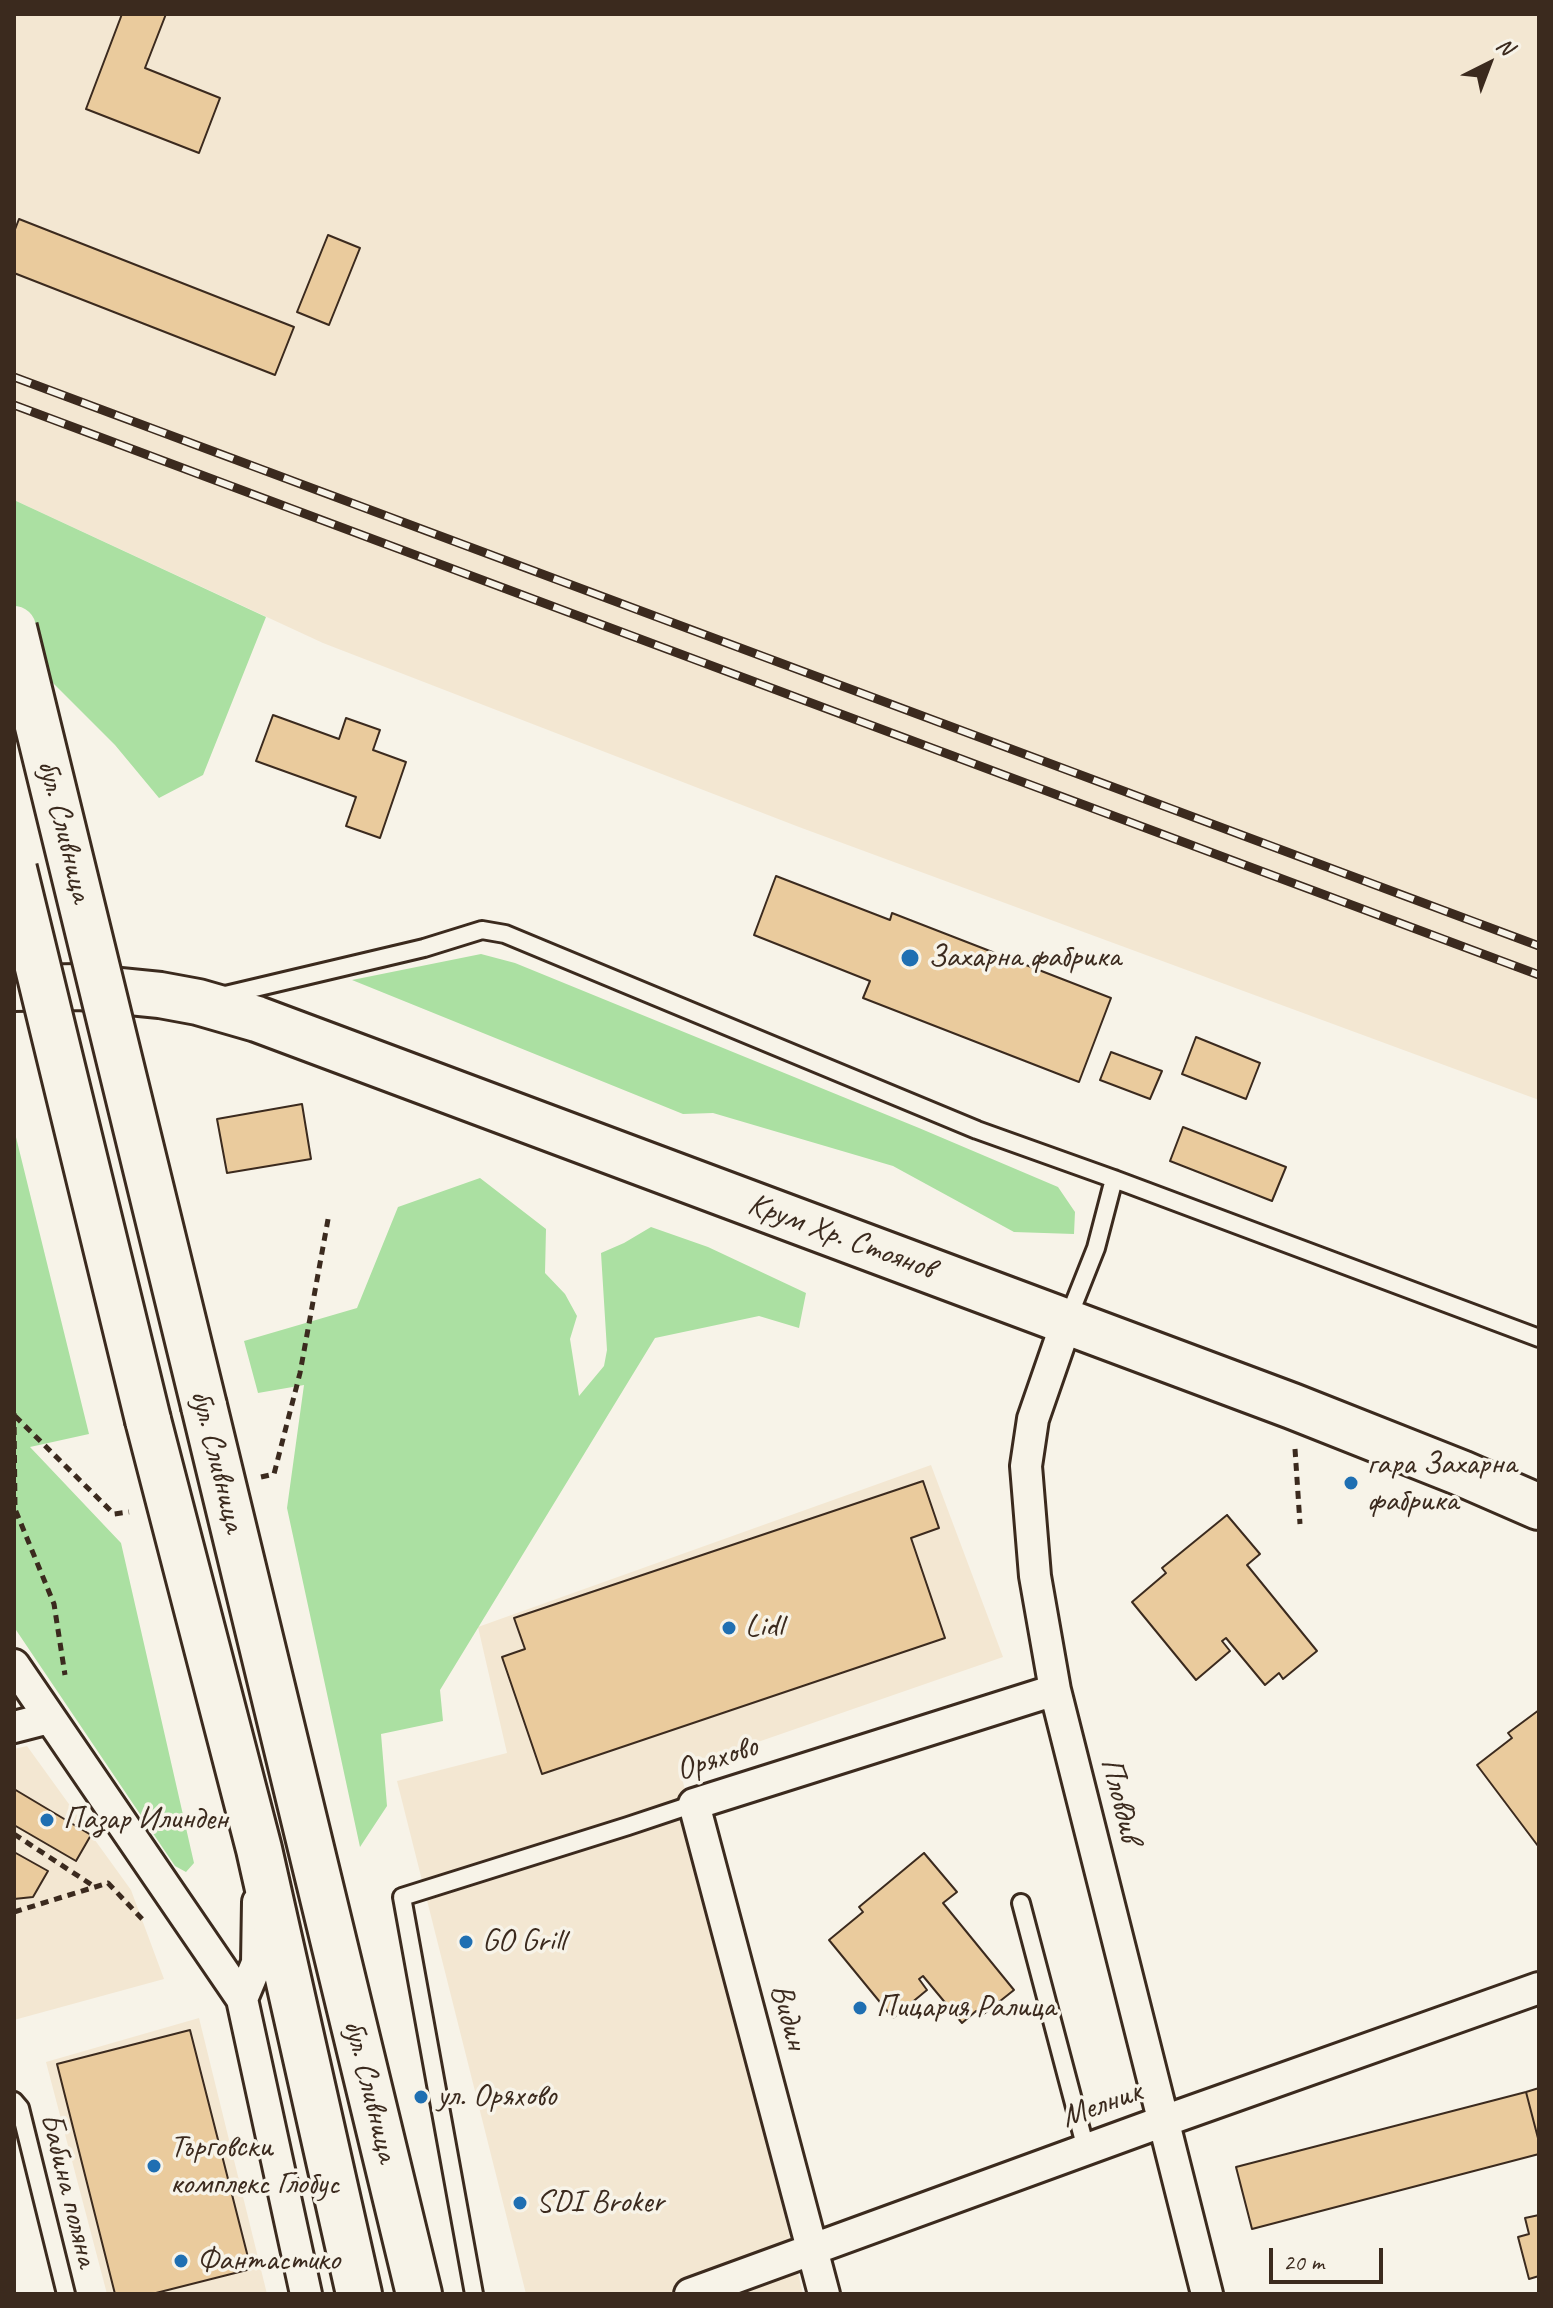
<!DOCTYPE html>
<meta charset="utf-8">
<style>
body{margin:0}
#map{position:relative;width:1553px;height:2308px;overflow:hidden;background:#f7f3e8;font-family:Caveat,sans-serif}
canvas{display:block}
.frame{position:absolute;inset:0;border:16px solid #3b2a1e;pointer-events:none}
.north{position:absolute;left:1449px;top:24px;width:80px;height:80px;-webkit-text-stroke:6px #f7f3e8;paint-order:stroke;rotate:42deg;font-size:22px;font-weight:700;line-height:32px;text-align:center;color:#3b2a1e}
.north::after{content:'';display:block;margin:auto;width:28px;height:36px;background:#3b2a1e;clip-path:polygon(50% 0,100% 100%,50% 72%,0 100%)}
.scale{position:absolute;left:1269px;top:2248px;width:114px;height:36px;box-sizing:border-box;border:4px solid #3b2a1e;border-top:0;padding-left:10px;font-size:24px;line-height:28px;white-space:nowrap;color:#3b2a1e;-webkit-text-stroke:6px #f7f3e8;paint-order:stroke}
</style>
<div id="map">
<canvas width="1553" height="2308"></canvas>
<div class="frame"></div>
<div class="north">N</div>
<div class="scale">20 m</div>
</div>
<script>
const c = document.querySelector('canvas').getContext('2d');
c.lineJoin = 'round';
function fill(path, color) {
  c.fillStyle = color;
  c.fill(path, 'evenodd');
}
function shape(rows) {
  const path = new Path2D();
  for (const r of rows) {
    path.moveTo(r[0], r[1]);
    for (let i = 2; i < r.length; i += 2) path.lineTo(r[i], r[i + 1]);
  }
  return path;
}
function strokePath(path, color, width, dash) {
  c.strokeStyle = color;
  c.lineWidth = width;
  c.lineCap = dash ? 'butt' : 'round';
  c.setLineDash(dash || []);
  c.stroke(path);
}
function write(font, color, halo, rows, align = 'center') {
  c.font = font + ' Caveat,sans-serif';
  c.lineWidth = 7;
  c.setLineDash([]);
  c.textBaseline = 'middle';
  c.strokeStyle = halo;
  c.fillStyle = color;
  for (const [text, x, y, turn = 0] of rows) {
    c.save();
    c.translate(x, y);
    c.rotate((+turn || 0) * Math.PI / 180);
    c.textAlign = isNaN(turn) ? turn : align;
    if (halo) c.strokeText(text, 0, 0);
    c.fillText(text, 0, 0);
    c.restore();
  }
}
fill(shape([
 [14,14,1539,14,1539,1100,799,827,323,643,14,500],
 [931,1465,1003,1657,680,1769,803,2294,526,2294,397,1781,507,1753,478,1627],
 [27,1746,131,1890,164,1979,14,2020,14,1749],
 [199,2018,267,2294,107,2294,46,2062]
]), '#f3e7d2');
fill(shape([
 [14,500,266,617,203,775,159,798,115,745,14,644],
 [481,954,515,963,919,1128,1058,1187,1075,1212,1074,1234,1014,1232,893,1166,713,1113,683,1114,352,980],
 [14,1129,89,1434,30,1447,121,1543,194,1863,186,1872,175,1866,14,1627],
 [480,1178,546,1229,545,1273,565,1294,577,1316,570,1339,579,1396,604,1366,607,1350,601,1253,624,1243,651,1227,708,1247,806,1293,799,1328,759,1316,655,1338,440,1690,443,1721,381,1734,387,1806,360,1847,287,1508,304,1385,258,1393,244,1341,357,1308,398,1207]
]), '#abe0a2');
const building = shape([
 [122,14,166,14,145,68,220,98,199,153,86,109,122,14],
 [19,219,294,327,275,375,14,273,14,232,19,219],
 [328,235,360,248,329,325,297,312,328,235],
 [273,715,339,739,346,718,380,730,373,750,406,762,380,838,346,826,356,797,256,761,273,715],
 [776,876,890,920,892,913,1111,998,1079,1082,863,998,870,981,754,935,776,876],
 [1196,1037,1260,1063,1246,1099,1182,1074,1196,1037],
 [1111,1052,1162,1071,1150,1099,1100,1080,1111,1052],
 [302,1104,311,1159,227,1173,217,1119,302,1104],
 [1183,1127,1286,1167,1272,1201,1170,1161,1183,1127],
 [923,1481,939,1528,911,1538,945,1638,542,1774,502,1657,525,1649,514,1618,923,1481],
 [1227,1515,1260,1554,1247,1565,1317,1651,1283,1679,1279,1673,1265,1685,1226,1638,1222,1641,1230,1651,1196,1680,1132,1602,1166,1573,1162,1568,1227,1515],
 [1539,1710,1539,1845,1538,1846,1477,1765,1512,1738,1508,1733,1539,1710],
 [14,1789,91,1835,76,1861,14,1825,14,1789],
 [14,1852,48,1871,33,1897,14,1899,14,1852],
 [924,1853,957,1892,943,1903,1014,1990,980,2017,976,2011,962,2023,923,1976,919,1979,927,1990,893,2018,829,1940,863,1912,859,1907,924,1853],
 [190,2030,251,2269,152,2294,115,2294,57,2064,190,2030],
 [1539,2088,1539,2142,1526,2092,1539,2088],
 [1526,2092,1539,2142,1539,2154,1252,2229,1236,2167,1526,2092],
 [1539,2215,1539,2276,1529,2279,1518,2237,1529,2234,1525,2218,1539,2215]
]);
fill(building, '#eacb9d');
strokePath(building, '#3b2a1e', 2);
const lane = shape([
 [221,996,424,948,482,930,505,934,977,1130,1114,1179,1539,1338],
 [1067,1321,1096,1248,1114,1179],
 [1021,1903,1086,2149],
 [14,2101,20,2108,66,2294],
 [474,2294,402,1897,628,1826,694,1804]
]);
const street = shape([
 [1067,1321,1033,1419,1026,1466,1035,1576,1055,1690,1207,2294],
 [14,1665,242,1999],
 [14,1727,49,1718],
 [258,1902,257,1963,242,1999,306,2294],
 [690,2294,1164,2121,1539,1988],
 [824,2294,694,1804,1055,1690]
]);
const secondary = shape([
 [14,988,80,987,160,995,198,1002,257,1019,1292,1406,1461,1473,1539,1507]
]);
const primary = shape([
 [204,1406,419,2294],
 [148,1420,259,1849,359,2294]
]);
strokePath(lane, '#3b2a1e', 22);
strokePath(street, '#3b2a1e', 36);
strokePath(secondary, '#3b2a1e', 50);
strokePath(primary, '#3b2a1e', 50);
strokePath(shape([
 [14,1413,15,1509,54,1604,65,1675],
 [15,1416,114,1514,129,1512],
 [1295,1449,1300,1524],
 [261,1477,274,1474,300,1373,329,1214],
 [14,1834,95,1887],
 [14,1912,108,1883,144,1921]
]), '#3b2a1e', 5, [8, 6]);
strokePath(lane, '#f7f3e8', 16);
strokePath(street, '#f7f3e8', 30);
strokePath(secondary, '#f7f3e8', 44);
strokePath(primary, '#f7f3e8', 44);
const rail = shape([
 [14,377,1539,946],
 [14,405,1539,975]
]);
strokePath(rail, '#3b2a1e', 9);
strokePath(rail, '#f7f3e8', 6, [18]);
const primaryBridge = shape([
 [14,628,204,1406],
 [14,869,148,1420]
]);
strokePath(primaryBridge, '#3b2a1e', 50, []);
strokePath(primaryBridge, '#f7f3e8', 44);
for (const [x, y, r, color] of [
 [910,958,10,"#1f6fb2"],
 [1351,1483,8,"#1f6fb2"],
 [729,1628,8,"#1f6fb2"],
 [47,1820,8,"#1f6fb2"],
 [466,1942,8,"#1f6fb2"],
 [860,2008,8,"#1f6fb2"],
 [421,2097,8,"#1f6fb2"],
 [154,2166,8,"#1f6fb2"],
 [520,2203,8,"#1f6fb2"],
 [181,2261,8,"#1f6fb2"]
]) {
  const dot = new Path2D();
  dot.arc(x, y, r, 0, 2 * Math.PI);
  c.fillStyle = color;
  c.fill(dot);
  strokePath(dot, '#f7f3e8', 3);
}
write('32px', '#3b2a1e', '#f7f3e8', [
 ["бул. Сливница",64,831,76],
 ["Крум Хр. Стоянов",841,1237,20],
 ["бул. Сливница",217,1461,76],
 ["Оряхово",717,1759,-18],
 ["Пловдив",1120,1800,76],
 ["Видин",788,2017,75],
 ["бул. Сливница",370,2091,76],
 ["Мелник",1102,2105,-20],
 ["Бабина поляна",68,2190,76]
]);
write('32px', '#3b2a1e', '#f7f3e8', [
 ["Захарна фабрика",928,958],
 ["гара Захарна",1367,1465],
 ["фабрика",1367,1502],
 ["Lidl",745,1628],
 ["Пазар Илинден",63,1820],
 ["GO Grill",482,1942],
 ["Пицария Ралица",876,2008],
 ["ул. Оряхово",437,2097],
 ["Търговски",170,2148],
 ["комплекс Глобус",170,2185],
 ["SDI Broker",536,2203],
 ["Фантастико",197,2261]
], 'left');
</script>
